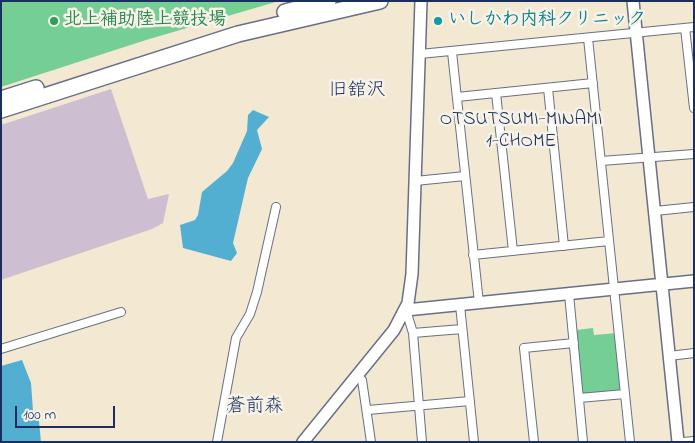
<!DOCTYPE html>
<meta charset="utf-8">
<style>
body{margin:0}
#map{position:relative;width:695px;height:443px;overflow:hidden;background:#f3e8d1;font-family:"Indie Flower",sans-serif}
canvas{display:block}
.frame{position:absolute;inset:0;border:2px solid #1b2f5e;pointer-events:none}
.scale{position:absolute;left:15px;top:406px;width:100px;height:22px;box-sizing:border-box;border:2px solid #1b2f5e;border-top:0;padding-left:6px;font-size:15px;line-height:18px;white-space:nowrap;color:#1b2f5e;-webkit-text-stroke:4px #f7f3e8;paint-order:stroke}
</style>
<div id="map">
<canvas width="695" height="443"></canvas>
<div class="frame"></div>
<div class="scale">100 m</div>
</div>
<script>
const c = document.querySelector('canvas').getContext('2d');
c.lineJoin = 'round';
function fill(path, color) {
  c.fillStyle = color;
  c.fill(path, 'evenodd');
}
function shape(rows) {
  const path = new Path2D();
  for (const r of rows) {
    path.moveTo(r[0], r[1]);
    for (let i = 2; i < r.length; i += 2) path.lineTo(r[i], r[i + 1]);
  }
  return path;
}
function strokePath(path, color, width, dash) {
  c.strokeStyle = color;
  c.lineWidth = width;
  c.lineCap = dash ? 'butt' : 'round';
  c.setLineDash(dash || []);
  c.stroke(path);
}
function write(font, color, halo, rows, align = 'center') {
  c.font = font + ' "Indie Flower","Klee One",sans-serif';
  c.lineWidth = 5;
  c.setLineDash([]);
  c.textBaseline = 'middle';
  c.strokeStyle = halo;
  c.fillStyle = color;
  for (const [text, x, y, turn = 0] of rows) {
    c.save();
    c.translate(x, y);
    c.rotate((+turn || 0) * Math.PI / 180);
    c.textAlign = isNaN(turn) ? turn : align;
    if (halo) c.strokeText(text, 0, 0);
    c.fillText(text, 0, 0);
    c.restore();
  }
}
fill(shape([
 [111,89,148,199,169,194,163,223,152,229,1,280,1,125]
]), '#cdbed2');
fill(shape([
 [1,1,279,1,146,40,1,87],
 [593,328,594,335,617,333,623,388,619,392,585,395,582,393,576,330]
]), '#75cf95');
fill(shape([
 [253,110,269,117,257,130,262,149,248,178,233,243,237,253,231,261,183,248,180,225,195,220,198,215,202,192,227,171,233,163,247,131,248,115],
 [22,360,31,383,33,411,38,411,41,442,1,442,1,366]
]), '#53afd1');
const street = shape([
 [685,28,694,108],
 [588,38,630,442],
 [452,52,479,303],
 [420,54,694,27],
 [548,88,564,246],
 [496,93,513,251],
 [457,97,593,83],
 [601,161,694,154],
 [415,181,465,176],
 [655,211,694,207],
 [473,255,609,241],
 [569,294,583,442],
 [460,305,474,442],
 [406,310,413,333,422,442],
 [413,333,462,329],
 [1,349,121,312],
 [669,356,694,353],
 [357,376,362,380,371,442],
 [579,398,625,394],
 [368,410,470,401],
 [217,442,236,338,250,314,257,292,276,207],
 [534,442,524,348,574,343],
 [683,442,694,441]
]);
const secondary = shape([
 [633,1,678,442],
 [406,310,694,281],
 [303,442,394,330,408,303,412,274,421,1]
]);
const highway = shape([
 [285,12,328,1],
 [1,99,36,88],
 [1,110,238,34,380,1]
]);
strokePath(street, '#677086', 10);
strokePath(secondary, '#677086', 14);
strokePath(highway, '#677086', 18);
strokePath(street, '#fff', 8);
strokePath(secondary, '#fff', 11);
strokePath(highway, '#fff', 15);
for (const [x, y, r, color] of [
 [54,21,5,"#2e9e5b"],
 [438,21,5,"#0f9aa8"]
]) {
  const dot = new Path2D();
  dot.arc(x, y, r, 0, 2 * Math.PI);
  c.fillStyle = color;
  c.fill(dot);
  strokePath(dot, '#f7f3e8', 2);
}
write('bold 18px', '#27864d', '#f7f3e8', [
 ["北上補助陸上競技場",64,21]
], 'left');
write('bold 18px', '#0d838f', '#f7f3e8', [
 ["いしかわ内科クリニック",448,21]
], 'left');
write('19px', '#1b2f5e', '#f7f3e8', [
 ["旧舘沢",357,92],
 ["OTSUTSUMI-MINAMI",521,121],
 ["1-CHOME",521,143],
 ["蒼前森",255,408]
]);
</script>
